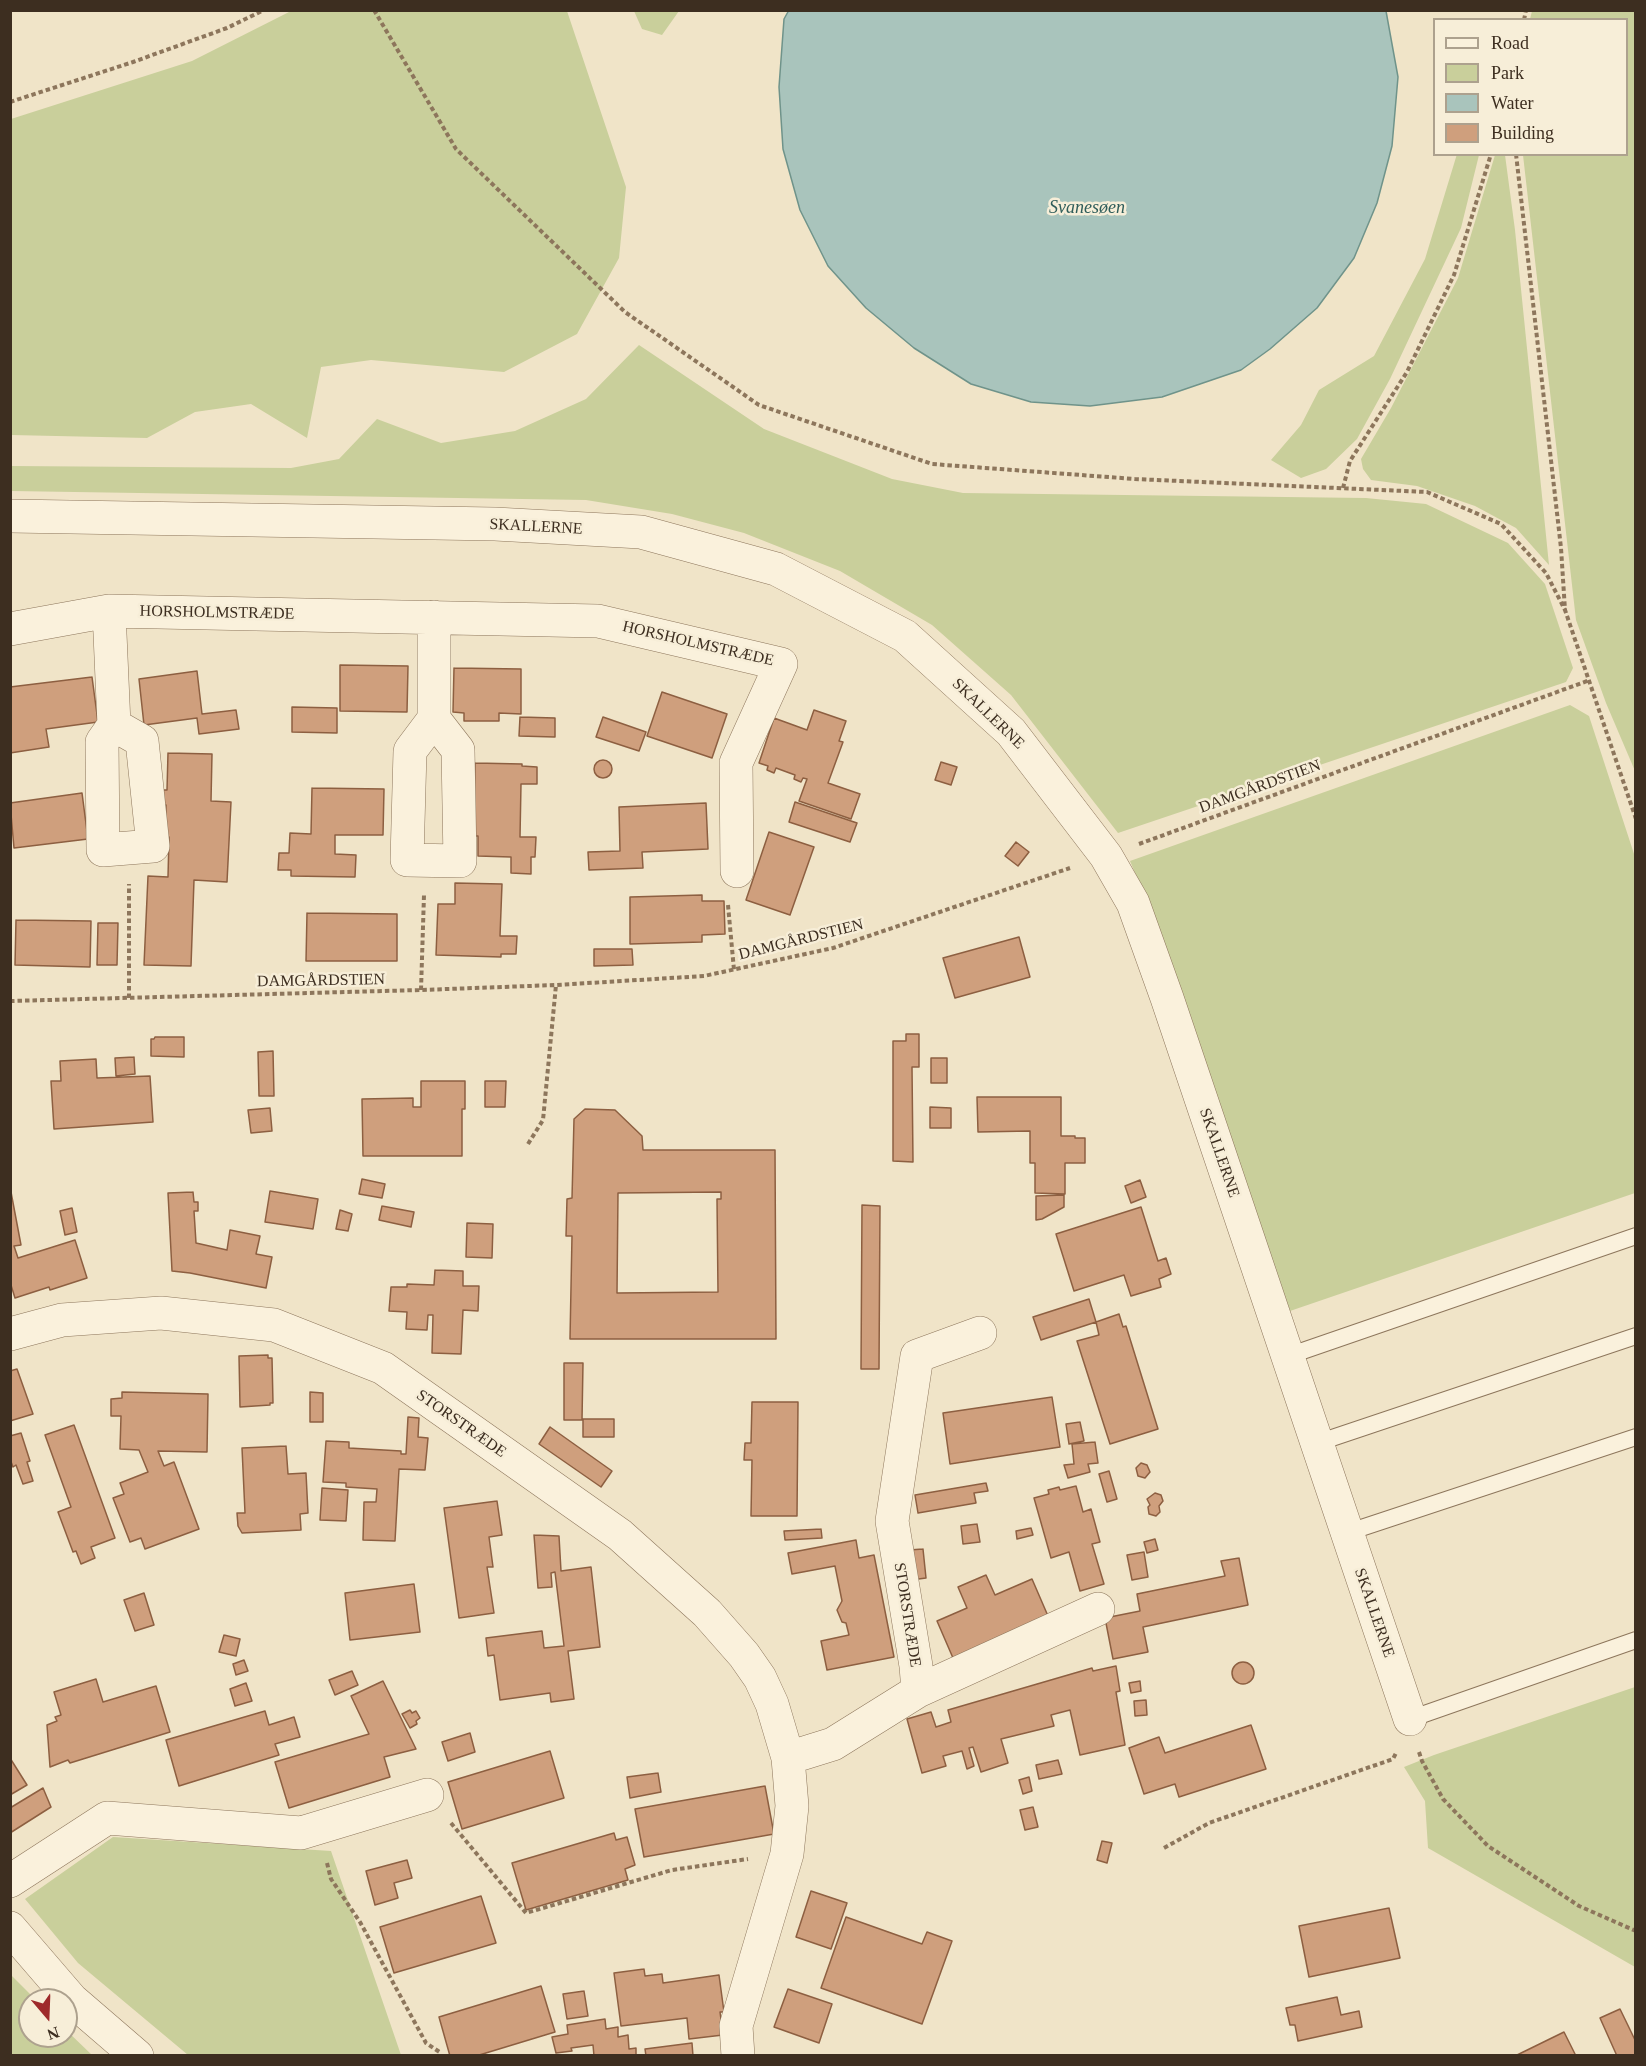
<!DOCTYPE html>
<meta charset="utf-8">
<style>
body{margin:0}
#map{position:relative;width:1646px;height:2066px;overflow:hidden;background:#f0e4c8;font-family:Georgia,serif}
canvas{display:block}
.frame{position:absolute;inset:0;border:12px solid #3d2e20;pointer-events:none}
.legend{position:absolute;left:1433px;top:18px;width:195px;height:138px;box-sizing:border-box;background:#f7eed8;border:2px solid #ada18e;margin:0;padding:8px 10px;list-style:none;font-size:18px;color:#3d2e20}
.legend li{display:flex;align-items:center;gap:12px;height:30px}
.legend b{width:30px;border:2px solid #ada18e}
.north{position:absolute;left:18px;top:1988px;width:60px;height:60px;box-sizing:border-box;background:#f7eed8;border:2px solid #ada18e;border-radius:50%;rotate:161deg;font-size:16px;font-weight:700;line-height:24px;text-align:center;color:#3d2e20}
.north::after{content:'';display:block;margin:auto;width:21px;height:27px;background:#9e2a2b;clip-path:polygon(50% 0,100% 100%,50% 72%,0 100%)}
</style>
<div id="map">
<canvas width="1646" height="2066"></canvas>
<div class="frame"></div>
<ul class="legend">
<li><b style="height:8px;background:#faf1dc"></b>Road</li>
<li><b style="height:16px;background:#c9cf9b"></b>Park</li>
<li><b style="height:16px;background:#a9c4bc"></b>Water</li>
<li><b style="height:16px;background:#cf9f7d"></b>Building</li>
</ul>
<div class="north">N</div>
</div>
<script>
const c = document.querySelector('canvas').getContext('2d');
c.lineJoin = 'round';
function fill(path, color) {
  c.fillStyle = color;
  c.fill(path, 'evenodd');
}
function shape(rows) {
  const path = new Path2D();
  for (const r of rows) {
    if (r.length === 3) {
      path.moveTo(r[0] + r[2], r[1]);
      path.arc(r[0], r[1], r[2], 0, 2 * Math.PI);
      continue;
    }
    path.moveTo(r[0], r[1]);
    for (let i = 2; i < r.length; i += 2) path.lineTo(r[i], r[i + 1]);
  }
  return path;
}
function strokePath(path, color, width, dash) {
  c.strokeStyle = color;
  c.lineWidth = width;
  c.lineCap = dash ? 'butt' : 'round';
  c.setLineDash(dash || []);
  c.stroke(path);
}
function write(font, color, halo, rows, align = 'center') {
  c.font = font + ' Georgia,serif';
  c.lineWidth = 5;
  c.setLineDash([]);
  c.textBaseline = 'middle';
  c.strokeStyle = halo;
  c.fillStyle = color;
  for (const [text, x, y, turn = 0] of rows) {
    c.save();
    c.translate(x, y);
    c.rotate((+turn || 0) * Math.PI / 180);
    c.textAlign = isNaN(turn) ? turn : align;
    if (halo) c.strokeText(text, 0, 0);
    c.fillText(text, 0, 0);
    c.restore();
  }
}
fill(shape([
 [291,11,567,11,626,187,619,258,577,334,504,372,371,360,321,367,307,438,251,404,195,412,147,438,11,435,11,119,192,61],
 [634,11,679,11,662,35,642,29],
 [1532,11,1635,11,1635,771,1606,703,1576,620,1523,155,1626,154,1626,20,1530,19],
 [1457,154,1479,155,1461,228,1390,379,1357,439,1326,469,1301,478,1271,460,1301,425,1319,390,1374,356,1425,259],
 [1495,155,1505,155,1515,230,1549,565,1516,528,1475,506,1417,486,1371,480,1363,469,1361,459,1391,408,1458,278],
 [639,345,764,429,892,479,963,493,1366,498,1426,504,1508,543,1545,584,1573,668,1566,682,1118,833,1011,695,932,625,840,571,744,533,672,514,586,500,11,491,11,466,291,468,339,459,377,419,441,443,515,431,586,399],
 [1570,705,1589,716,1635,857,1635,1193,1290,1311,1151,910,1130,861],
 [1635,1687,1636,1687,1635,1967,1428,1848,1425,1801,1404,1767,1434,1755],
 [113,1837,331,1851,401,2055,188,2055,78,1963,25,1899],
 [11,1975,36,2000,30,2000,30,2036,66,2036,66,2030,92,2055,11,2055]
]), '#c9cf9b');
const water = shape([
 [789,10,1386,11,1398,77,1392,146,1377,203,1354,258,1317,308,1270,349,1241,370,1162,397,1090,406,1031,402,971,384,914,348,866,308,828,266,800,210,783,149,779,87,784,19,789,10]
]);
fill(water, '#a9c4bc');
strokePath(water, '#6f938a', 1.5);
const building = shape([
 [340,665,408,666,407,712,340,711,340,665],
 [454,668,521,669,521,714,499,713,499,721,464,721,464,713,453,712,454,668],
 [197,671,202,714,236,710,239,729,199,734,197,718,144,725,139,679,197,671],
 [92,677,98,722,46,729,49,747,10,753,10,687,92,677],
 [662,692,727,714,712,758,647,736,662,692],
 [292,707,337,708,337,733,292,732,292,707],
 [814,710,846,721,839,741,843,742,828,783,860,794,851,819,799,801,807,779,803,778,801,782,794,779,795,775,776,768,774,773,767,770,768,766,759,763,774,718,807,730,814,710],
 [520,717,555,718,555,737,519,736,520,717],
 [603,717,646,732,639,751,596,737,603,717],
 [168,753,212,754,211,801,231,802,227,882,194,880,191,966,144,965,148,876,168,877,169,837,165,837,166,805,159,805,160,790,167,790,168,753],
 [603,769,9],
 [941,762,957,767,951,785,935,780,941,762],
 [475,763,522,764,522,766,537,767,537,784,521,784,520,837,536,837,535,857,531,857,531,874,511,873,511,857,478,856,478,836,473,836,475,763],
 [312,788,384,789,383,835,335,835,335,854,356,855,355,877,291,876,291,870,278,870,279,853,289,853,290,833,311,834,312,788],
 [82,793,88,839,14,848,10,803,82,793],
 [795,802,857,823,850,842,789,822,795,802],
 [706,803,708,849,642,852,643,868,589,870,588,852,620,851,619,807,706,803],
 [769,832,814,847,790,915,746,900,769,832],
 [1016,842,1029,852,1018,866,1005,856,1016,842],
 [455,883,502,884,500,936,517,936,516,954,501,954,501,957,436,955,438,904,455,904,455,883],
 [702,895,702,901,724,901,725,934,702,935,702,942,630,944,630,897,702,895],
 [307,913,397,914,397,961,306,961,307,913],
 [16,920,91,921,90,967,15,965,16,920],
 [98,923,118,923,117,965,97,965,98,923],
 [1019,937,1030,977,955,998,943,958,1019,937],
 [594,949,632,949,633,965,594,966,594,949],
 [906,1034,919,1034,919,1067,912,1067,913,1162,893,1161,893,1041,906,1041,906,1034],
 [155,1037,184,1037,184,1057,151,1056,151,1039,154,1039,155,1037],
 [273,1051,274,1096,259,1096,258,1052,273,1051],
 [134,1057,135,1074,116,1076,115,1058,134,1057],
 [931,1058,947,1058,947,1083,931,1083,931,1058],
 [96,1059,97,1078,150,1076,153,1122,54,1129,51,1081,61,1081,60,1061,96,1059],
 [421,1081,465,1081,465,1109,462,1109,462,1156,363,1156,362,1099,413,1098,413,1107,421,1107,421,1081],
 [485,1081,506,1081,505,1107,485,1107,485,1081],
 [977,1097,1061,1097,1061,1136,1075,1136,1075,1138,1085,1138,1085,1163,1065,1163,1065,1194,1035,1193,1035,1163,1030,1163,1030,1131,978,1132,977,1097],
 [930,1107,951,1108,951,1128,930,1128,930,1107],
 [270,1108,272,1131,251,1133,248,1110,270,1108],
 [585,1109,615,1110,642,1136,643,1150,775,1150,776,1339,570,1339,572,1236,566,1236,567,1199,572,1198,574,1119,585,1109],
 [721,1192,721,1199,717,1199,718,1292,617,1293,618,1193,721,1192],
 [362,1179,385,1184,382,1198,359,1194,362,1179],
 [1140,1180,1146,1197,1131,1203,1125,1186,1140,1180],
 [270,1191,318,1199,313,1229,265,1222,270,1191],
 [11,1192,21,1245,14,1246,18,1258,75,1240,87,1278,50,1290,49,1287,15,1298,10,1282,11,1192],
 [193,1192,194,1202,198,1202,198,1211,194,1211,196,1243,227,1250,230,1230,260,1236,256,1254,272,1257,266,1288,190,1273,172,1271,168,1193,193,1192],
 [1064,1195,1064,1207,1042,1219,1036,1220,1036,1196,1064,1195],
 [862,1205,880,1206,879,1369,861,1369,862,1205],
 [382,1206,414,1212,411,1227,379,1220,382,1206],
 [1141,1207,1158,1261,1166,1258,1171,1274,1159,1279,1161,1287,1131,1296,1124,1275,1074,1291,1056,1234,1141,1207],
 [72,1208,77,1232,65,1235,60,1211,72,1208],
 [340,1210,352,1214,348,1231,336,1229,340,1210],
 [467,1223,493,1224,492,1258,466,1257,467,1223],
 [435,1270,463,1271,463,1286,479,1286,478,1311,463,1310,461,1354,432,1353,433,1315,428,1315,427,1330,406,1329,407,1312,389,1311,391,1287,407,1287,407,1284,434,1285,435,1270],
 [1089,1299,1096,1322,1041,1340,1033,1317,1089,1299],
 [1119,1314,1123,1327,1126,1326,1158,1429,1110,1444,1077,1341,1099,1335,1096,1322,1119,1314],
 [268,1355,268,1358,272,1358,273,1403,270,1403,270,1405,240,1407,239,1356,268,1355],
 [564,1363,583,1363,582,1420,564,1420,564,1363],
 [17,1369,33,1414,10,1421,10,1371,17,1369],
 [122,1392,208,1394,207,1452,158,1451,164,1466,174,1462,199,1529,145,1549,141,1538,130,1542,113,1498,124,1494,120,1483,148,1472,139,1450,120,1449,121,1416,111,1416,111,1399,122,1398,122,1392],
 [310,1392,323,1393,323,1422,310,1422,310,1392],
 [1052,1397,1060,1447,950,1464,943,1413,1052,1397],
 [752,1402,798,1402,797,1516,751,1516,752,1460,744,1460,745,1443,751,1443,752,1402],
 [408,1417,419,1418,418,1437,428,1438,425,1470,399,1469,395,1541,363,1540,364,1502,376,1502,377,1489,346,1487,346,1483,323,1482,326,1441,349,1442,349,1448,401,1451,401,1454,406,1454,408,1417],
 [583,1419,614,1419,614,1437,583,1437,583,1419],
 [1080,1422,1084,1441,1069,1444,1066,1424,1080,1422],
 [74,1425,115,1538,91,1547,95,1558,81,1564,76,1551,73,1552,58,1512,71,1507,45,1435,74,1425],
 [550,1427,612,1471,601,1487,539,1444,550,1427],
 [21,1433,30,1461,27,1462,33,1481,23,1484,16,1465,13,1467,10,1459,10,1436,21,1433],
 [1095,1442,1098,1463,1088,1464,1090,1472,1068,1478,1064,1465,1074,1464,1072,1444,1095,1442],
 [286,1446,288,1474,306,1473,308,1513,300,1514,301,1530,242,1533,238,1526,237,1513,245,1513,242,1448,286,1446],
 [1141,1463,1147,1465,1150,1472,1145,1478,1138,1476,1136,1468,1141,1463],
 [1109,1471,1117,1499,1107,1502,1099,1474,1109,1471],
 [986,1483,988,1491,974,1493,976,1503,918,1513,915,1495,986,1483],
 [1076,1486,1083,1512,1091,1509,1100,1542,1092,1544,1104,1584,1080,1591,1069,1552,1051,1558,1034,1498,1049,1494,1048,1490,1059,1487,1060,1490,1076,1486],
 [322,1488,348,1490,346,1521,320,1520,322,1488],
 [1155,1493,1161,1495,1163,1501,1159,1506,1160,1512,1156,1516,1149,1514,1148,1507,1150,1505,1147,1499,1155,1493],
 [497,1501,502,1535,489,1537,493,1567,487,1567,494,1613,459,1618,444,1508,497,1501],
 [977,1524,980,1542,963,1544,961,1526,977,1524],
 [1031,1528,1033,1535,1017,1539,1016,1531,1031,1528],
 [821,1529,822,1538,785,1540,784,1531,821,1529],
 [534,1535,559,1536,561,1571,591,1567,600,1647,568,1651,574,1699,551,1702,550,1693,500,1700,494,1655,488,1656,486,1638,542,1631,544,1648,564,1646,555,1572,551,1573,552,1587,538,1588,534,1535],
 [1155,1539,1158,1550,1147,1553,1144,1542,1155,1539],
 [856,1540,859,1558,874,1555,894,1657,827,1670,821,1641,849,1635,846,1623,842,1622,837,1610,842,1601,835,1566,792,1574,788,1553,856,1540],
 [923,1549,926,1578,911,1580,909,1550,923,1549],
 [1144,1552,1148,1577,1132,1580,1127,1555,1144,1552],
 [1239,1558,1248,1605,1143,1627,1148,1652,1113,1659,1105,1618,1140,1611,1137,1594,1225,1576,1221,1561,1239,1558],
 [986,1575,995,1595,1032,1579,1048,1616,953,1658,937,1621,967,1608,958,1587,986,1575],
 [414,1584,420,1632,350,1640,345,1593,414,1584],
 [144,1593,154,1625,135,1631,124,1600,144,1593],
 [224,1635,240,1639,236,1656,219,1652,224,1635],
 [244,1660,248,1671,236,1675,233,1664,244,1660],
 [1243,1673,11],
 [1116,1666,1120,1691,1116,1692,1125,1745,1080,1755,1070,1710,1051,1715,1054,1726,1001,1739,1008,1763,981,1772,973,1747,969,1748,974,1766,967,1769,962,1751,943,1756,946,1766,922,1773,907,1719,931,1712,936,1727,951,1722,948,1710,1092,1668,1093,1671,1116,1666],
 [352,1671,358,1685,335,1695,329,1680,352,1671],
 [96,1679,103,1702,156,1686,170,1732,70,1763,68,1760,50,1767,47,1725,57,1721,55,1717,61,1715,54,1692,96,1679],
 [383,1681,416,1749,384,1757,390,1777,289,1808,275,1762,369,1734,351,1696,383,1681],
 [1140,1681,1141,1691,1131,1693,1129,1683,1140,1681],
 [246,1683,252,1701,235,1706,230,1689,246,1683],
 [1146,1700,1147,1715,1135,1716,1134,1701,1146,1700],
 [410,1710,412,1713,416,1711,420,1718,416,1721,417,1724,410,1728,402,1714,410,1710],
 [265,1711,269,1725,294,1717,300,1737,275,1744,279,1755,179,1786,166,1740,265,1711],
 [1251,1725,1266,1769,1179,1797,1175,1784,1144,1794,1129,1748,1159,1737,1165,1753,1251,1725],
 [470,1733,475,1752,448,1761,442,1742,470,1733],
 [550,1751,564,1798,462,1829,448,1782,550,1751],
 [10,1758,27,1785,10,1795,10,1758],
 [1058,1760,1062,1774,1039,1779,1036,1765,1058,1760],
 [658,1773,661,1792,630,1798,627,1777,658,1773],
 [1029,1777,1032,1791,1023,1794,1019,1780,1029,1777],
 [765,1786,774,1834,644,1857,635,1809,765,1786],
 [43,1788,51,1807,10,1833,10,1808,43,1788],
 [1033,1807,1038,1827,1025,1830,1020,1810,1033,1807],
 [614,1833,616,1840,627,1837,635,1865,625,1869,628,1880,526,1910,512,1863,614,1833],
 [1102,1841,1112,1843,1107,1863,1097,1860,1102,1841],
 [407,1860,412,1878,394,1883,398,1898,375,1905,366,1871,407,1860],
 [811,1891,847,1903,831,1949,796,1937,811,1891],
 [481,1896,496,1943,394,1973,380,1927,481,1896],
 [1389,1908,1400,1958,1309,1977,1299,1926,1389,1908],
 [846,1917,922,1944,927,1932,952,1941,922,2024,821,1988,846,1917],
 [644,1969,645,1976,662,1974,663,1983,719,1975,724,2012,720,2012,723,2035,689,2039,687,2018,621,2026,614,1973,644,1969],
 [541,1986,555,2032,476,2056,450,2056,439,2017,541,1986],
 [788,1989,832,2004,819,2043,774,2027,788,1989],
 [584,1991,588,2016,567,2019,563,1994,584,1991],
 [1337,1997,1341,2015,1359,2011,1362,2027,1298,2041,1295,2025,1290,2025,1286,2008,1337,1997],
 [1620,2009,1636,2042,1636,2056,1617,2056,1600,2018,1620,2009],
 [605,2019,606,2029,618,2027,618,2037,628,2035,629,2049,636,2048,636,2056,594,2056,593,2045,571,2048,572,2051,556,2053,552,2037,568,2034,567,2025,605,2019],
 [1564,2032,1576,2056,1515,2056,1564,2032],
 [692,2043,693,2056,646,2056,645,2049,692,2043]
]);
fill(building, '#cf9f7d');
strokePath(building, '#8d5f41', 1.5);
const lane = shape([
 [1288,1356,1636,1236],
 [1317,1443,1636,1336],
 [1346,1533,1636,1437],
 [1410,1719,1636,1640]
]);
const street = shape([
 [10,516,495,524,641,532,776,569,905,636,1011,732,1106,856,1133,903,1167,998,1410,1719],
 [109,611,114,725,102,742,103,850,153,846,142,741,114,725],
 [10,629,109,611,598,621,781,664,736,763,737,871],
 [434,719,458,750,460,861,407,860,410,751,434,719,434,617],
 [10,1334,62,1320,161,1313,274,1325,383,1368,620,1535,707,1613,744,1655,760,1678,772,1704,788,1758,792,1806,787,1854,736,2026,738,2056],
 [918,1691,916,1666,892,1521,917,1356,980,1333],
 [788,1758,833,1744,918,1691,1098,1609],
 [10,1881,107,1818,301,1833,427,1795],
 [10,1928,72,2000,137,2056]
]);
strokePath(lane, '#8d765c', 18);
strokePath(street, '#8d765c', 34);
strokePath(shape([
 [374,10,456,149,625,312,759,405,932,464,1135,479,1427,492,1501,524,1546,573,1565,610],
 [1524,20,1526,10],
 [10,102,133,62,227,28,264,10],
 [1516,154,1561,548,1565,610,1636,819],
 [1343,488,1350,461,1407,372,1454,275,1491,154],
 [1139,844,1590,680],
 [728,905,734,970],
 [421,990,424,895],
 [129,998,129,884],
 [10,1001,421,990,556,985,704,976,833,948,1070,868],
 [528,1144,543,1120,556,985],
 [1419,1752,1422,1761,1443,1799,1488,1846,1579,1906,1636,1931],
 [451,1823,526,1913,672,1870,748,1859],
 [1164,1848,1209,1823,1393,1759,1396,1753],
 [327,1863,331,1879,360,1922,426,2043,441,2053]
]), '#8d765c', 4, [4.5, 3]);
strokePath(lane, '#faf1dc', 16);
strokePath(street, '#faf1dc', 33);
write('16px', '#3d2e20', '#f7eed8', [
 ["SKALLERNE",536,527,3],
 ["HORSHOLMSTRÆDE",217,613,1],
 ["HORSHOLMSTRÆDE",698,644,13],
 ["SKALLERNE",988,714,44],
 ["DAMGÅRDSTIEN",1260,787,-20],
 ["DAMGÅRDSTIEN",801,940,-14],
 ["DAMGÅRDSTIEN",321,981,-1],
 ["SKALLERNE",1219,1153,71],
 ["STORSTRÆDE",461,1424,35],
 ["SKALLERNE",1374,1613,71],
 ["STORSTRÆDE",907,1615,81]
]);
write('italic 18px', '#2f5d5a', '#f7eed8', [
 ["Svanesøen",1087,208]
]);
</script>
